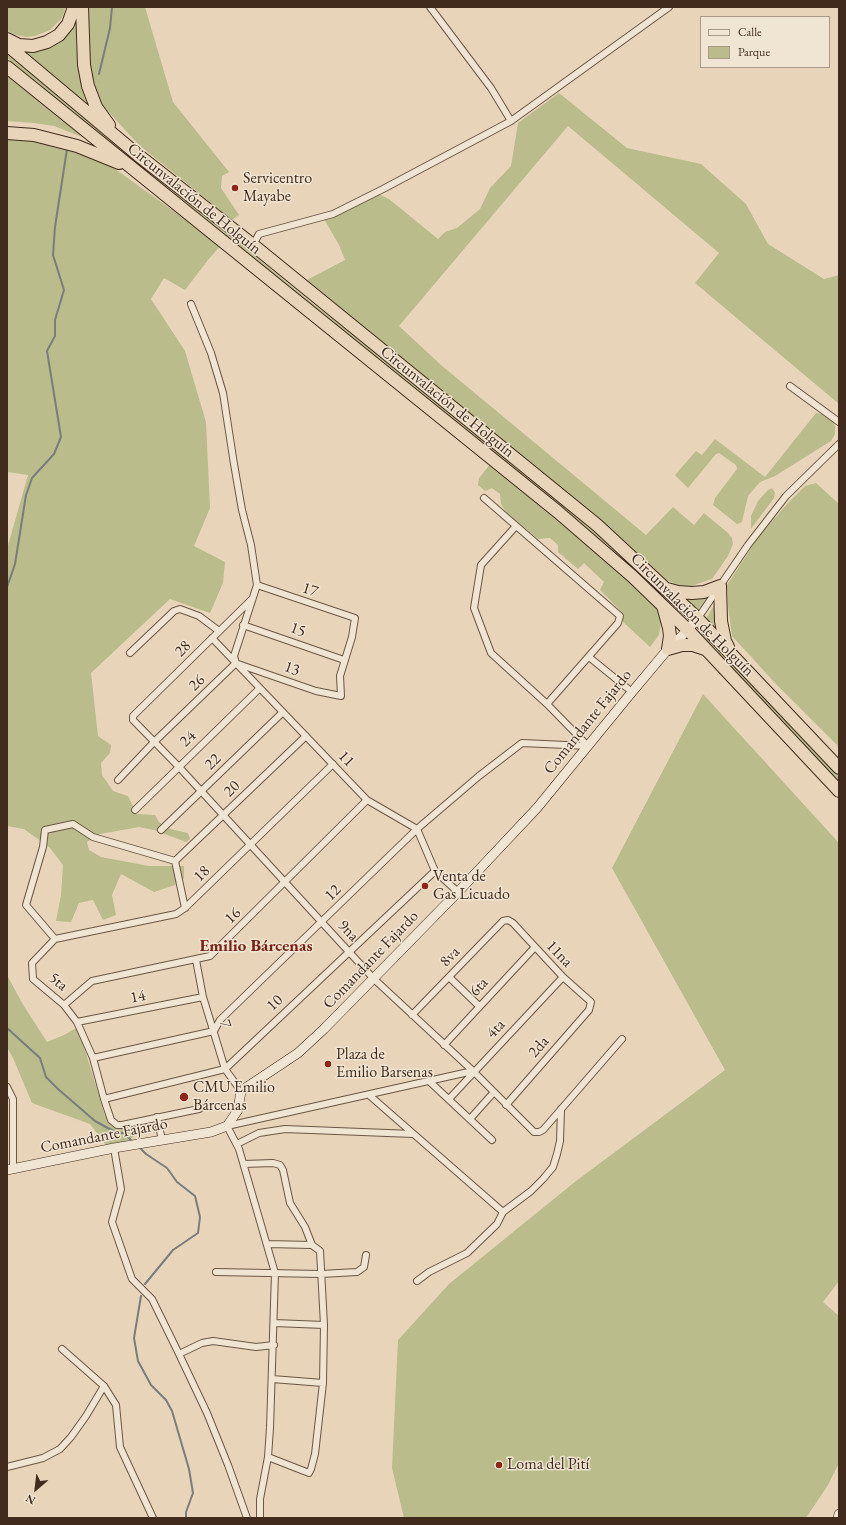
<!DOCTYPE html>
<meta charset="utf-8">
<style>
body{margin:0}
#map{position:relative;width:846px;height:1525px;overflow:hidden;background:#e8d5b9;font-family:"EB Garamond",serif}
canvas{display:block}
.frame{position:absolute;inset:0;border:8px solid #412b1d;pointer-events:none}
.legend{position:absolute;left:700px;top:16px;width:130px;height:52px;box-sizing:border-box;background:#f0e4d2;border:1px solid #aa9a8a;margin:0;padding:5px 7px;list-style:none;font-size:12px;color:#412b1d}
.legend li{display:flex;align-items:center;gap:8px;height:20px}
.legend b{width:20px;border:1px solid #aa9a8a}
.north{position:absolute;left:16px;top:1469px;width:40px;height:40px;-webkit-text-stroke:3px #f0e4d2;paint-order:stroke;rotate:208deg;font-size:11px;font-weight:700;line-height:16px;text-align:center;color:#412b1d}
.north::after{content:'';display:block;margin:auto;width:14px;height:18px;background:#412b1d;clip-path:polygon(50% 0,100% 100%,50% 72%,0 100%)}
</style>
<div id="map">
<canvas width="846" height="1525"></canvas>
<div class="frame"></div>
<ul class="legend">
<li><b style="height:5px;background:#f0e4d2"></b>Calle</li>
<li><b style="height:11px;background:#babc8c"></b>Parque</li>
</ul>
<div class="north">N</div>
</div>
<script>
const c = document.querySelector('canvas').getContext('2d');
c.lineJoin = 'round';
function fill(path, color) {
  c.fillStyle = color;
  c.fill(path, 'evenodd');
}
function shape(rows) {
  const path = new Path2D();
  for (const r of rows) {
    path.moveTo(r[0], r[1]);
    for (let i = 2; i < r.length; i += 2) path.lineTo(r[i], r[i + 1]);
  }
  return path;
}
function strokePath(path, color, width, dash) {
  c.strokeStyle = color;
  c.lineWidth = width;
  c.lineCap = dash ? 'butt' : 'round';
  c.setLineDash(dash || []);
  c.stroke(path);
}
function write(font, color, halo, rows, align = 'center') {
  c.font = font + ' "EB Garamond",serif';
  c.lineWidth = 3;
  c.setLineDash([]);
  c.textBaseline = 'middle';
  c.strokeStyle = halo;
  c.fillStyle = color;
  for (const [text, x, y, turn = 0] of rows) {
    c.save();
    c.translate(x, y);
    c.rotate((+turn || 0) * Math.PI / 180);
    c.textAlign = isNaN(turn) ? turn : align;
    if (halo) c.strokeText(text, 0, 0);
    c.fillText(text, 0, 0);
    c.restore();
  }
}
fill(shape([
 [7,7,66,7,62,18,50,30,35,36,26,37,16,35,7,31],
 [77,7,76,41,79,70,99,119,12,46,47,43],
 [88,7,145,7,173,102,229,172,222,176,221,188,239,215,232,220,139,145,104,107,95,93,91,81,87,32],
 [7,52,307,299,412,381,627,557,689,616,687,618,607,545,353,338,303,299,133,163,7,58],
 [7,70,90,140,54,126,34,123,7,121],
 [559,93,627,148,701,164,746,204,768,244,824,279,839,275,839,404,695,283,719,253,568,126,399,326,441,365,646,535,673,507,694,525,704,513,728,533,732,538,733,544,728,556,712,579,691,586,677,585,665,579,639,554,425,380,307,280,345,260,339,245,324,219,376,193,389,199,438,239,445,232,457,228,480,209,490,188,511,166,518,123],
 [7,140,28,140,50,145,86,155,111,166,221,245,208,260,185,290,164,278,151,299,185,351,206,422,210,508,194,546,225,562,223,583,210,613,170,599,91,673,98,736,111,745,110,753,101,763,102,775,113,791,128,796,133,806,132,812,137,814,155,815,159,822,170,829,188,833,190,839,186,842,154,830,139,827,100,834,87,842,89,850,101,857,149,866,184,866,184,878,175,885,154,892,121,874,112,895,116,915,103,920,93,900,79,903,71,922,56,921,61,895,63,865,50,848,24,829,7,826,7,549,28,475,7,472],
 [816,413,822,414,833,422,835,427,835,434,831,441,775,476,760,482,748,496,742,522,737,524,713,505,715,498,737,469,736,465,719,453,716,454,688,488,675,475,696,451,702,455,715,439,765,477],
 [492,462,624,573,659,609,661,623,659,635,650,647,622,621,624,614,600,590,604,582,584,563,578,569,558,552,558,545,550,538,538,539,507,513,501,504,500,494,492,488,485,491,478,485,479,478],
 [816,483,839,504,839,747,775,683,732,636,728,606,727,585,759,536,787,504,805,486],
 [772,488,775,493,774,498,751,529,751,516,758,501,768,490],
 [710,595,698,613,682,598],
 [717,601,720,633,703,623],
 [697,628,701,628,796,729,839,777,839,783,705,639],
 [703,694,839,843,839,1281,823,1302,839,1316,839,1463,828,1485,806,1518,404,1518,392,1468,398,1340,449,1284,576,1181,725,1070,612,868],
 [7,975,22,1003,47,1042,64,1035,78,1027,105,1116,116,1126,132,1129,135,1136,124,1142,107,1146,90,1124,32,1103,13,1058,7,1047]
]), '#babc8c');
strokePath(shape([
 [99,74,110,28,112,7],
 [7,587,15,564,26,495,32,478,54,454,61,437,47,351,55,336,55,320,64,290,53,255,55,227,67,149],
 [7,1028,40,1058,46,1077,58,1089,95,1121,117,1133,124,1133,133,1142],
 [139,1147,146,1154,167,1168,177,1182,195,1196,200,1217,198,1233,173,1250,145,1284],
 [141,1296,134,1338,138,1361,151,1385,166,1400,172,1411,189,1469,193,1493,186,1512,186,1518]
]), '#797e7c', 2);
const street = shape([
 [430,7,491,88,511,121],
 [253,245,259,234,333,214,383,189,511,121,669,7],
 [191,304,211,353,223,393,234,464,242,510,251,545,257,585,234,656,236,663],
 [790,386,839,422],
 [484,498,620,616,618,623,547,704],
 [516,526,481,565,474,608,491,653,547,704,588,746],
 [252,599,133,716,133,720,179,767,374,979,473,1071,534,1132,539,1132,543,1130,622,1039],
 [697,618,698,618,748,545,786,496,839,444],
 [243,625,344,660],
 [212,638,367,800,417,829,435,871,458,892],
 [130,653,174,611,180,609,199,616,219,631],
 [589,657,632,692],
 [238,664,316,691,341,696,340,676,352,637,355,618,257,585],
 [118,780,154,742,236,663],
 [135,810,260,688],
 [161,830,283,712],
 [175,861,306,736],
 [175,861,185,908],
 [55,939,176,914,185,908,333,764],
 [55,939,32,963,33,979,64,1005,77,1022,93,1058,104,1099,111,1120,117,1125,122,1125,199,1109],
 [55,939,26,905,43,847,45,830,73,824,93,837,175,861],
 [196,960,203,997,225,1069,241,1091],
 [449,977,479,1006],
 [64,1005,92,981,210,956,367,800],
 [412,1015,503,921,508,920,513,923,563,977,591,1002,589,1010,506,1105],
 [77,1022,203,997],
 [444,1045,535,947],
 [93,1058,214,1031,220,1020,417,829,479,776,522,743,588,746],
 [429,1081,492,1140],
 [7,1087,13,1099,13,1169],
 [369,1095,503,1212],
 [104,1099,225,1069,435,871],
 [449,1099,563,977],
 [157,1117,162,1140],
 [470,1119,494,1092],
 [237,1144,259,1133,285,1129,413,1134],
 [114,1148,121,1189,112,1222,132,1279,152,1299,179,1354,207,1413,228,1465,247,1518],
 [244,1164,273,1163,280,1165,283,1170,290,1203,305,1227,312,1245],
 [267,1244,312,1245,320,1251,324,1325,323,1383,315,1454,311,1469,309,1473,268,1457],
 [216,1272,321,1274,357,1272,364,1267,366,1255],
 [417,1281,429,1272,467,1253,497,1224,503,1212,531,1191,543,1179,553,1167,557,1154,560,1141,561,1109],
 [274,1323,324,1325],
 [62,1349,104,1386,116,1405,120,1447,153,1518],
 [179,1354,202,1343,213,1341,256,1347,274,1345],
 [272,1379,323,1383],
 [7,1467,43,1458,60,1449,71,1437,86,1416,104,1386],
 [260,1518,260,1499,268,1457,270,1428,275,1273,239,1149,227,1126,473,1071]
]);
const secondary = shape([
 [7,1170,114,1148,211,1132,227,1126,238,1110,241,1091,298,1053,324,1029,458,892,537,808,632,692,668,649,688,630,697,618],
 [838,1518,839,1514]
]);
const highway = shape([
 [82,7,84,65,88,86,96,107,109,125],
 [7,39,19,45,33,46,47,42,59,35,68,24,74,7],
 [7,45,138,155,253,245,597,525,697,618,839,768],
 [7,67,558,512,632,576,688,630,839,791],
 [7,133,34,135,77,146,119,163],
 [667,589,678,592,692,593,704,592,720,586,721,621,725,641,728,647],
 [663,606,669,628,670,636,668,649,682,645,693,645,705,649]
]);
strokePath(street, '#6b5644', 8);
strokePath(secondary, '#412b1d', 10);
strokePath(highway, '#412b1d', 14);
strokePath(street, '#f0e4d2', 6);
strokePath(secondary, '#f0e4d2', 9);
strokePath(highway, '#e8d5b9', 12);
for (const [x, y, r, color] of [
 [235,188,4,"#8f2418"],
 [425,886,4,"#8f2418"],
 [328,1064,4,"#8f2418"],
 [184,1097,5,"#8f2418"],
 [499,1465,4,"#8f2418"]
]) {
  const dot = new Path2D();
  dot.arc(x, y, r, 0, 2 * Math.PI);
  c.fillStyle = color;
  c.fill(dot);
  strokePath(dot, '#f0e4d2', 1.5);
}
write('16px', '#412b1d', '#f0e4d2', [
 ["Servicentro",243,179],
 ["Mayabe",243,197],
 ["Venta de",433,877],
 ["Gas Licuado",433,895],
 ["Plaza de",336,1055],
 ["Emilio Barsenas",336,1073],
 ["CMU Emilio",193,1088],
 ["Bárcenas",193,1106],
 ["Loma del Pití",507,1465]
], 'left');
write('16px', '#412b1d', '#f0e4d2', [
 ["Circunvalación de Holguín",194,199,39],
 ["Circunvalación de Holguín",447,402,39],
 ["17",310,590,18],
 ["Circunvalación de Holguín",692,615,45],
 ["15",298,630,19],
 ["28",183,649,-45],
 ["13",292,669,19],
 ["26",197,683,-44],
 ["Comandante Fajardo",588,722,-51],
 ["24",188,739,-44],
 ["11",346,759,46],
 ["22",213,762,-44],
 ["20",232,789,-44],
 ["18",202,874,-44],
 ["12",333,893,-44],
 ["16",233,916,-44],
 ["9na",348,931,47],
 ["11na",559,954,46],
 ["8va",450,957,-46],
 ["Comandante Fajardo",371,960,-46],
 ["5ta",58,982,40],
 ["6ta",479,987,-47],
 ["14",138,997,-11],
 ["10",275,1003,-43],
 ["7",225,1024,73],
 ["4ta",496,1029,-46],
 ["2da",539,1047,-49],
 ["Comandante Fajardo",104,1136,-11]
]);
write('bold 17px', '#7a1f14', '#f0e4d2', [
 ["Emilio Bárcenas",256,946]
]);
</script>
